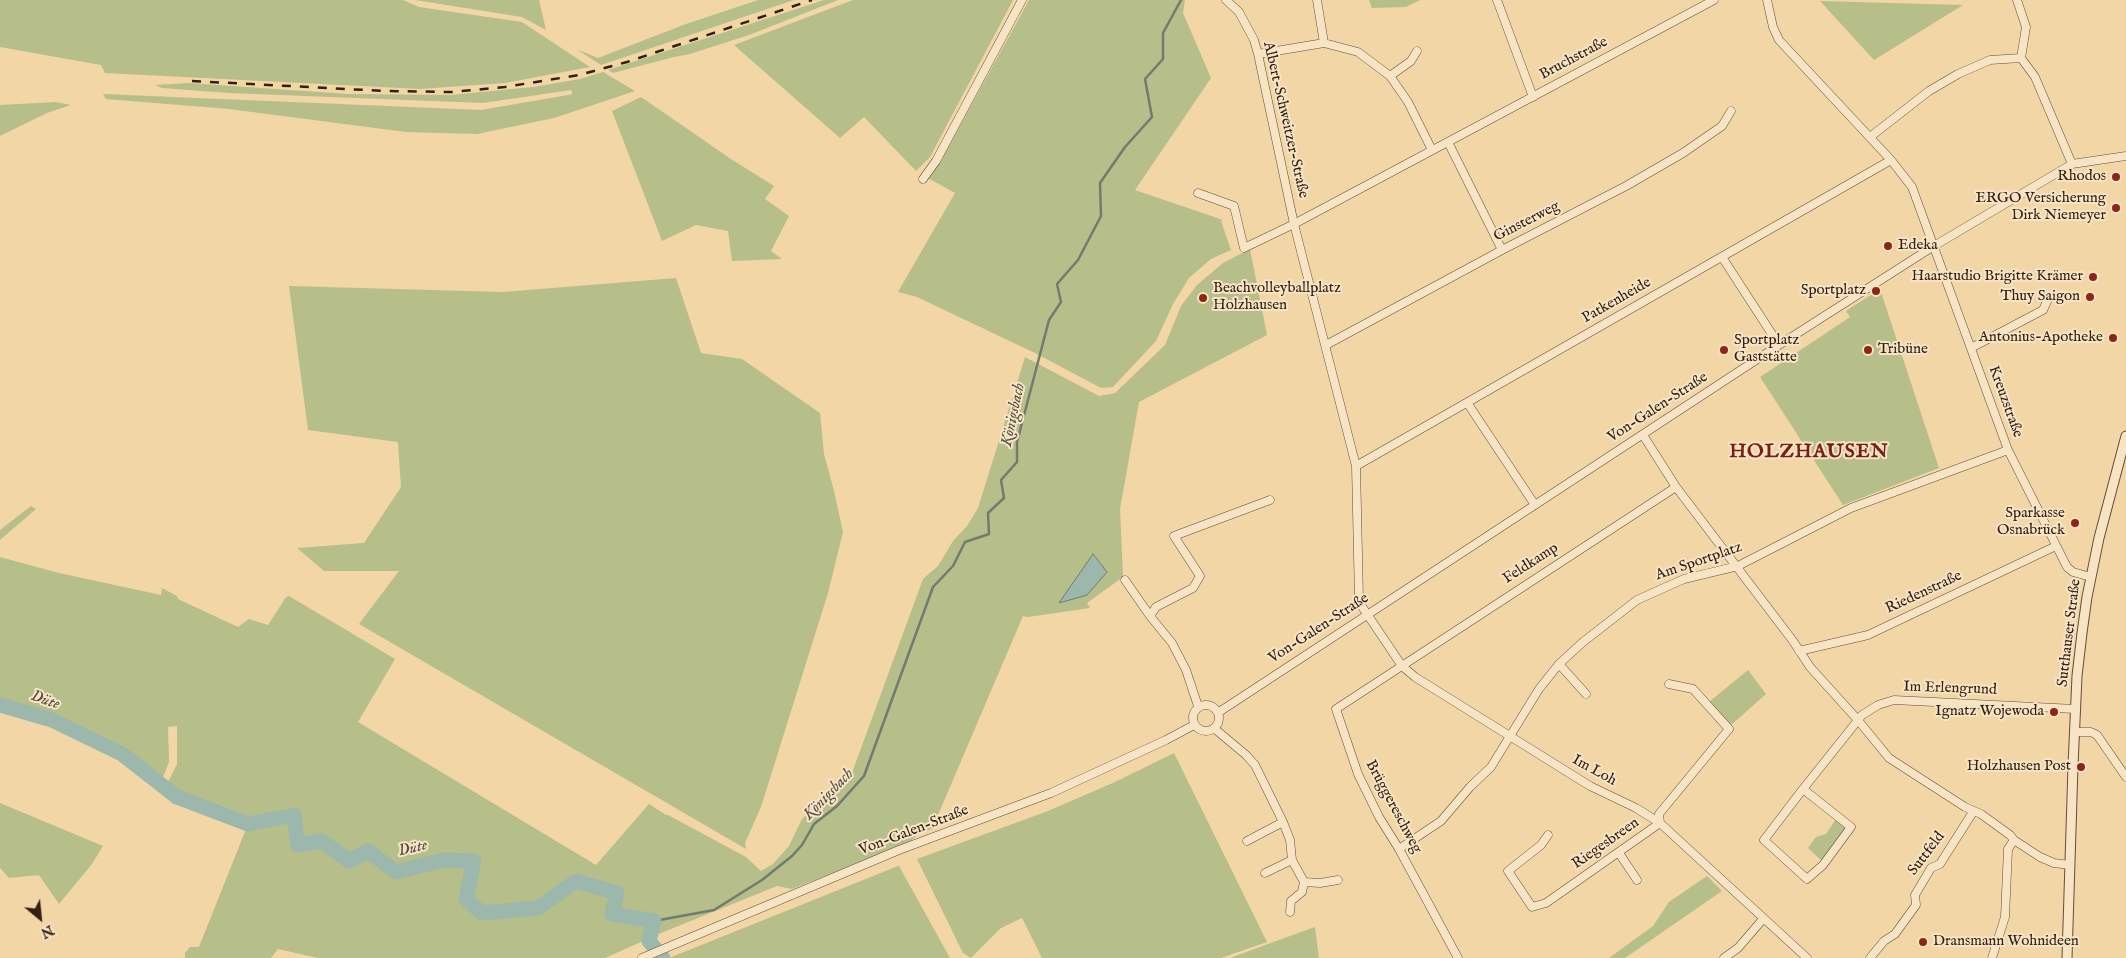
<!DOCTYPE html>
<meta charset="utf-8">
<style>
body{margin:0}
#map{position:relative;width:2126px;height:958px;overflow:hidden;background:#f2d6a6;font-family:"IM FELL English",serif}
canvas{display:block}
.north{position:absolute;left:15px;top:893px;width:50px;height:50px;-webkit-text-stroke:4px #f7e4c5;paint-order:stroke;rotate:152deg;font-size:14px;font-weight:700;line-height:20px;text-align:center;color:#332014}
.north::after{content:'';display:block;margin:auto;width:18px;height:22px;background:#332014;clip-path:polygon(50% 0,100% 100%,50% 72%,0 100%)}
</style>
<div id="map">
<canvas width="2126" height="958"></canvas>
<div class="north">N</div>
</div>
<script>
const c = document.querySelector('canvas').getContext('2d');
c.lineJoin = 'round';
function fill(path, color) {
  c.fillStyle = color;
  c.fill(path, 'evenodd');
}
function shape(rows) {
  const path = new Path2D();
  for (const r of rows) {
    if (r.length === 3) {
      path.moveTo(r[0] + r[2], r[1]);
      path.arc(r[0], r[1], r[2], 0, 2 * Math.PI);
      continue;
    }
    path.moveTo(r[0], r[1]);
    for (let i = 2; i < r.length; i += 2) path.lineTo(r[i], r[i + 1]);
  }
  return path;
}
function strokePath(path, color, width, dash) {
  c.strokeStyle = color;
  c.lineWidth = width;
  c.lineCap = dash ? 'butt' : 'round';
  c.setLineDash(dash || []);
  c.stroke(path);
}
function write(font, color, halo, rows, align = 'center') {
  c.font = font + ' "IM FELL English",serif';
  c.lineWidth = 4;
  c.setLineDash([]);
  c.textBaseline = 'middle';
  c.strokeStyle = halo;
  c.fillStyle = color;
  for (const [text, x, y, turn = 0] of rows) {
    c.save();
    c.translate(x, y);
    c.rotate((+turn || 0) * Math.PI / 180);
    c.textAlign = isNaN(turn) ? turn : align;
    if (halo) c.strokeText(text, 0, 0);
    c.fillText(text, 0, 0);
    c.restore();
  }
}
fill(shape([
 [0,0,403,0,419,7,522,22,590,67,505,83,420,89,105,73,101,65,0,47],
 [415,0,539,0,546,30,522,17],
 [758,0,794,0,601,65,576,49,598,58,686,24],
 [824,0,838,0,749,35,690,54,674,57,613,73,608,70],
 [853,0,1013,0,930,157,916,171,864,117,840,138,734,45],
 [1029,0,1185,0,1183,13,1211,78,1135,190,1223,220,1221,221,1231,250,1211,259,1189,278,1173,304,1156,341,1113,387,1101,388,1037,354,917,297,898,292,955,193,928,178,940,162],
 [1369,0,1420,0,1406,7,1372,8],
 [1820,1,1963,5,1874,60],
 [603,72,635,91,554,118,477,134,406,132,229,109,106,99,103,94,481,110,568,95,572,94,572,92,571,90,483,103,229,93,162,88,155,85,189,83,348,94,451,95,533,87,580,79],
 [641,97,731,159,774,186,765,199,789,216,771,251,782,259,732,261,728,231,696,225,662,241,612,111],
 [56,102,71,105,47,113,0,136,0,105],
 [1250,249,1267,335,1139,402,1120,509,1123,577,1087,603,1090,608,1028,617,1023,616,932,829,919,833,910,842,792,889,777,886,661,933,605,958,318,958,278,949,271,958,185,958,185,953,190,947,199,947,246,829,171,797,177,793,167,784,177,764,177,726,168,727,169,762,161,782,123,751,52,717,0,701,0,557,59,573,161,595,162,588,177,596,178,599,238,627,249,619,268,625,286,597,289,596,395,659,358,722,596,865,649,804,666,815,668,815,746,857,761,871,773,864,789,846,802,819,849,781,923,579,938,566,953,541,967,526,978,508,1025,357,1099,396,1115,393,1165,345,1181,306,1197,285,1223,263],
 [676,278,701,353,742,359,820,413,824,454,834,491,843,532,828,593,761,807,745,843,746,849,359,624,399,571,324,571,297,548,364,543,401,487,398,442,308,430,289,286,503,292],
 [1880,289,1939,468,1843,505,1760,377,1850,317,1846,311],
 [31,506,36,509,0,540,0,530],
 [1748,670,1766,694,1730,726,1709,702],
 [1174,753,1267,942,1221,958,1042,958,1022,918,1001,928,971,958,963,953,917,859,1048,811,1115,782],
 [0,803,103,846,92,864,59,904,39,875,9,878,0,868],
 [1836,819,1847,827,1822,861,1808,848,1816,837,1826,834],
 [899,866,950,958,669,958,898,866],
 [1707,876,1722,891,1625,958,1609,958,1653,926,1669,902],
 [1315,927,1319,958,1230,958,1268,944]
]), '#b6be8a');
const water = shape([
 [1093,554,1107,572,1087,595,1059,603,1093,554]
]);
fill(water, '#9cb8ad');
strokePath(water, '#727b70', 1);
strokePath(shape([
 [654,921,714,910,762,880,792,856,802,845,814,824,837,806,864,776,933,587,953,566,965,542,989,534,988,513,1004,498,1001,480,1017,462,1017,442,1049,320,1061,302,1057,284,1078,260,1101,216,1100,183,1125,147,1152,117,1145,79,1163,59,1163,33,1181,0]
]), '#727b70', 2.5);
strokePath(shape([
 [0,705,52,720,122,754,177,797,248,824,294,815,298,845,322,841,349,861,368,851,396,872,444,860,474,861,466,899,482,913,538,908,576,881,617,893,612,914,654,921,649,941,663,958]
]), '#9cb8ad', 15);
const minor = shape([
 [1226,0,1239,12,1254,40,1258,54,1294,224,1356,466,1359,599,1361,605,1402,666,1415,677,1590,786,1636,808,1660,823,1807,958],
 [1317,0,1324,43],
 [1497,0,1533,97],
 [1767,0,1773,27,1779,40,1891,160,1912,187,2008,450,2067,567,2073,572,2091,577],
 [1258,54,1324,43,1358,52,1390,76,1408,102,1432,150],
 [2021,58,2035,77,2072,164],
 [1390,76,1411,61,1417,51],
 [1870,137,1929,91,1958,74,1990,60,2021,58,2026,27,2017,0],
 [1448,142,1502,250],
 [923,179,936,161,1022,0],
 [1198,193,1234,206,1244,248,1294,224,1714,0],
 [1722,257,1779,345],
 [1326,345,1502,250,1626,186,1683,153,1722,126,1731,111],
 [1971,348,2043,310,2049,297],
 [1468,404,1535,505],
 [1643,435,1676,487,1793,641,1810,667,1857,719,1889,758,1965,807,1981,814,2010,835,2014,840,2040,857,2054,863,2070,865],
 [1356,466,1891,160],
 [1125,580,1150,616],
 [1799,651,1868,635,2056,546],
 [1559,664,1586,694],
 [1206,718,13],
 [1198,706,1186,670,1172,643,1150,616,1156,607,1193,588,1200,576,1174,536,1270,500],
 [1219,712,1779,345,1934,246,2072,164,2126,156],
 [1215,729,1246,755,1255,765,1283,822,1290,840,1292,860,1304,882,1320,883,1338,880],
 [2074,732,2091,732,2097,735,2126,777],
 [1803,789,1764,840,1807,879,1823,865,1851,827,1803,789,1862,715,1878,705,1894,700,2075,709],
 [1548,835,1541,845,1508,871,1532,907,1546,903,1660,823,1659,814,1729,729,1693,689,1669,684],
 [1247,841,1283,822],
 [1399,849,1441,821,1470,787,1491,767,1539,689,1559,664,1583,642,1637,600,1684,579,1738,566,1851,508,2008,450],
 [1619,853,1637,880],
 [1265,873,1292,860],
 [1290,912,1291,901,1302,892,1304,882],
 [642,958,899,850,1051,793,1166,740,1194,725],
 [1458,958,1399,849,1379,817,1358,774,1336,709,1676,487],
 [1724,958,1738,948,1763,919],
 [1870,958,1884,941,1895,934,1916,905,1915,895,1931,868,1940,864,1973,812],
 [1992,958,2005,917,2008,849,2014,840]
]);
const tertiary = shape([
 [2067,958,2073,766,2077,676,2082,633,2087,597,2099,538,2126,436]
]);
strokePath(minor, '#634e38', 9);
strokePath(tertiary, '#634e38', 11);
strokePath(minor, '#f7e4c5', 8);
strokePath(tertiary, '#f7e4c5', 9);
strokePath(shape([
 [192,81,385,91,452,92,505,87,579,75,627,62,812,0]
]), '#332014', 2.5, [9, 9]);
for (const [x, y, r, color] of [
 [2116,177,5,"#8f2418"],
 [2116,208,5,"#8f2418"],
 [1888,246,5,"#8f2418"],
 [2093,277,5,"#8f2418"],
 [1876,291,5,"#8f2418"],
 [2090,297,5,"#8f2418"],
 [1203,298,5,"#8f2418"],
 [2113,338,5,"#8f2418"],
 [1724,350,5,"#8f2418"],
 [1868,350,5,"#8f2418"],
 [2075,523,5,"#8f2418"],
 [2054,712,5,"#8f2418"],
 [2081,767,5,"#8f2418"],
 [1923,942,5,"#8f2418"]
]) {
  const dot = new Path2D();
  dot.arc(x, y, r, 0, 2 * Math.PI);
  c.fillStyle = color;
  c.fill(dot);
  strokePath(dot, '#f7e4c5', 2);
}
write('15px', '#332014', '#f7e4c5', [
 ["Bruchstraße",1574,59,-28],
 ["Albert-Schweitzer-Straße",1285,120,77],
 ["Ginsterweg",1527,222,-27],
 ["Patkenheide",1617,301,-30],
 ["Kreuzstraße",2005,402,70],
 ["Von-Galen-Straße",1658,408,-33],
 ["Am Sportplatz",1699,562,-19],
 ["Feldkamp",1531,564,-33],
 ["Riedenstraße",1924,593,-25],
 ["Von-Galen-Straße",1319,629,-33],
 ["Sutthauser Straße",2070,633,-83],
 ["Im Erlengrund",1950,689,2],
 ["Im Loh",1594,771,29],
 ["Brüggereschweg",1393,807,62],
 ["Von-Galen-Straße",914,831,-21],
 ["Riegesbreen",1606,844,-35],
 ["Suttfeld",1927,854,-53]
]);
write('15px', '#332014', '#f7e4c5', [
 ["Rhodos",2106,177],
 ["ERGO Versicherung",2106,199],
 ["Dirk Niemeyer",2106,216],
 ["Edeka",1898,246,"left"],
 ["Haarstudio Brigitte Krämer",2083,277],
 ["Beachvolleyballplatz",1213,289,"left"],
 ["Holzhausen",1213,306,"left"],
 ["Sportplatz",1866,291],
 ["Thuy Saigon",2080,297],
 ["Antonius-Apotheke",2103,338],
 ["Sportplatz",1734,341,"left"],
 ["Gaststätte",1734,358,"left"],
 ["Tribüne",1878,350,"left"],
 ["Sparkasse",2065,514],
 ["Osnabrück",2065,531],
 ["Ignatz Wojewoda",2044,712],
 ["Holzhausen Post",2071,767],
 ["Dransmann Wohnideen",1933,942,"left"]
], 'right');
write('italic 16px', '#524e42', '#f7e4c5', [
 ["Königsbach",1014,415,-78],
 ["Düte",45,701,19],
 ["Königsbach",829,795,-46],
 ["Düte",413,849,-13]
]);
c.letterSpacing = '1px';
write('bold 20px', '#7a1f14', '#f7e4c5', [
 ["HOLZHAUSEN",1809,453]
]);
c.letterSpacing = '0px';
</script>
